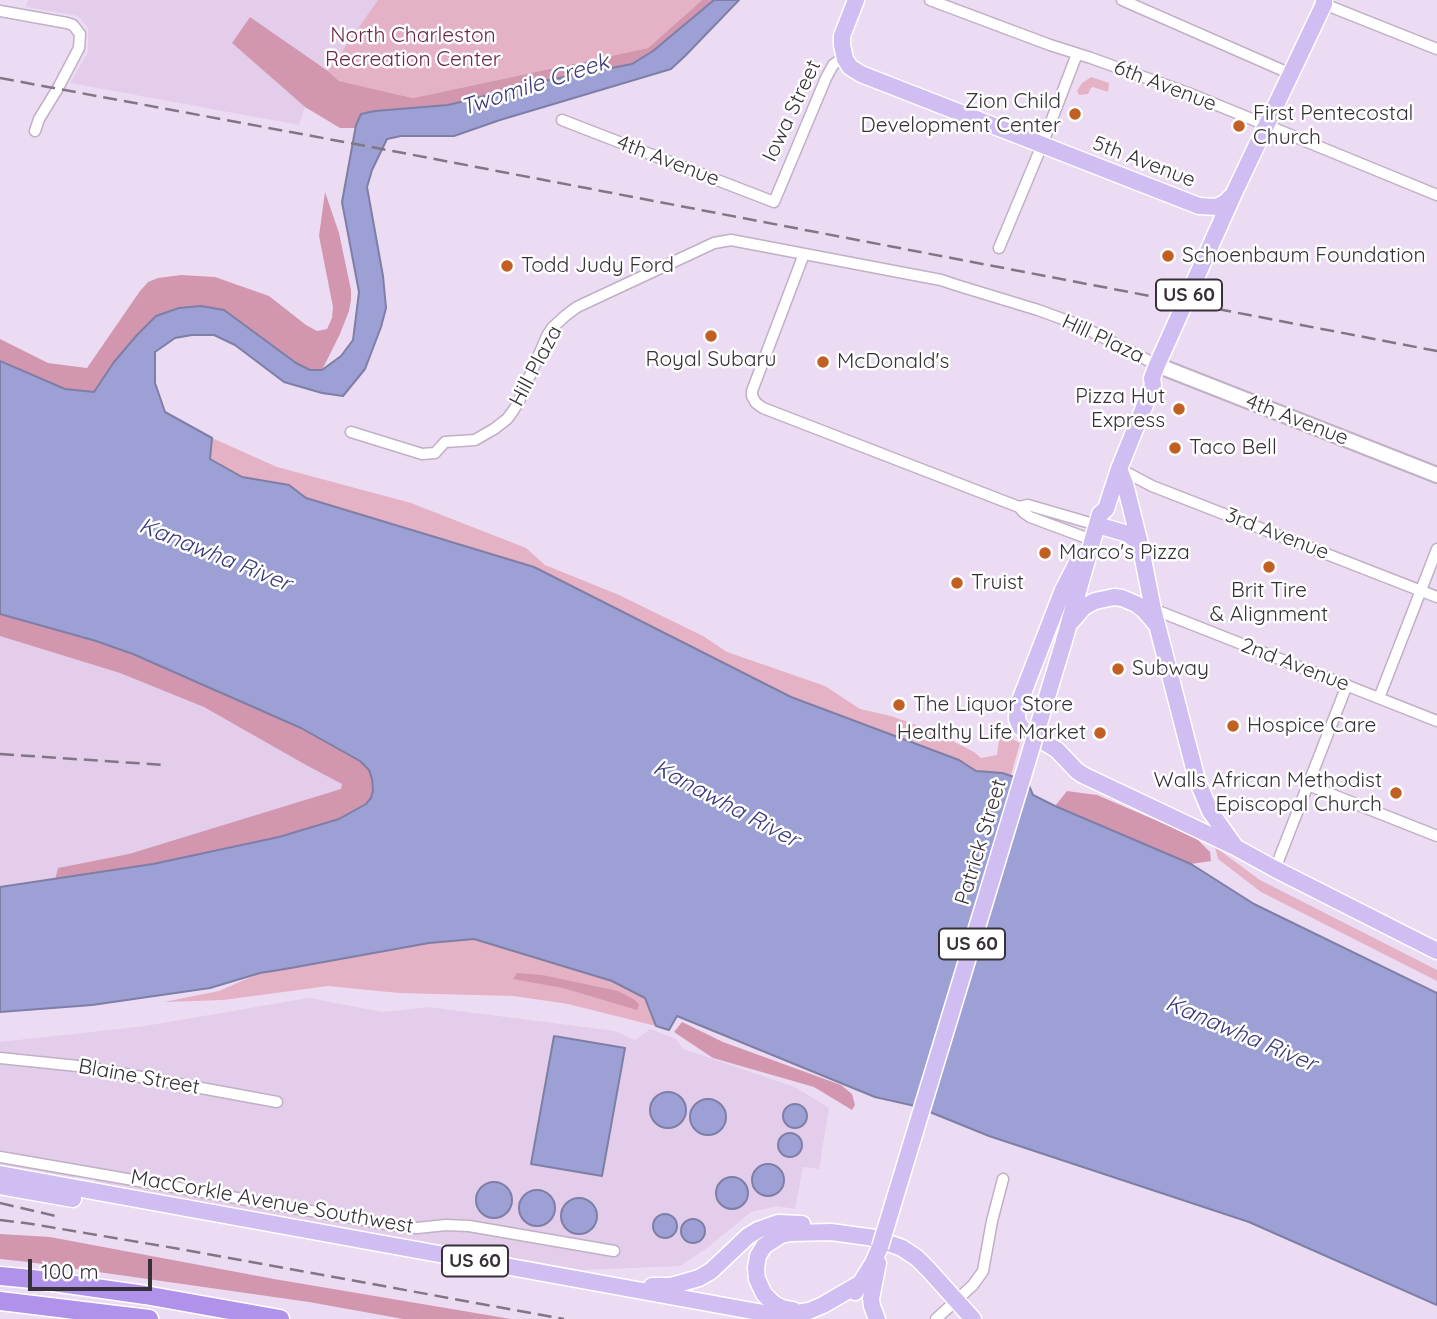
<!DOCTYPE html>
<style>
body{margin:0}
#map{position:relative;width:1437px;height:1319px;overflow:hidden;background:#ecdcf3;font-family:Quicksand,sans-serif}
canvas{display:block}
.scale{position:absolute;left:28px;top:1259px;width:124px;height:32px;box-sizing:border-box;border:4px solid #373039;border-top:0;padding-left:9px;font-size:21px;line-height:24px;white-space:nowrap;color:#373039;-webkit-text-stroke:5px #fff;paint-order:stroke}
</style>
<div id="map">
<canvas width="1437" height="1319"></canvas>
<div class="scale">100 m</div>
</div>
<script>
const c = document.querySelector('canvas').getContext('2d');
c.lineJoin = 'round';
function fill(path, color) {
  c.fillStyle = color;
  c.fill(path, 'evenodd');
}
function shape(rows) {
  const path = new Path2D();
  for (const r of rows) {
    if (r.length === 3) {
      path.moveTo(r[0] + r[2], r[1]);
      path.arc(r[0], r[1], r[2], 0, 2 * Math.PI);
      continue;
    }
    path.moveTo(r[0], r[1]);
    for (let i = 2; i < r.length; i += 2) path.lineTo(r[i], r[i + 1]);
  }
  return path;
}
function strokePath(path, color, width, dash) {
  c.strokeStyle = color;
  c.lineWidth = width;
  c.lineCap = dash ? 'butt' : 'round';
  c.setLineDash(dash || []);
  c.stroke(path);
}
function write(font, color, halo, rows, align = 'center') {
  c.font = font + ' Quicksand,sans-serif';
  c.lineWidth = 5;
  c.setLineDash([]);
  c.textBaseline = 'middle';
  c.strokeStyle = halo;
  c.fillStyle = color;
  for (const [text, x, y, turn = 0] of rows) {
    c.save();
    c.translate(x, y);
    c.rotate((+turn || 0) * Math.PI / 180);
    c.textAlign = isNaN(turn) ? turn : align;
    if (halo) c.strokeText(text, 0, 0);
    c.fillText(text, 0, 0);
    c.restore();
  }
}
fill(shape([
 [28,0,378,0,328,71,250,17,232,43,305,107,299,125,70,83,88,52,88,28,78,16,26,7],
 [0,614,223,694,301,728,373,790,65,878,0,887],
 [309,998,382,1012,428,1007,615,1031,635,1040,650,1029,676,1039,683,1049,795,1087,829,1108,819,1169,803,1167,795,1209,777,1206,751,1212,707,1248,680,1266,583,1270,98,1185,95,1181,95,1175,76,1173,73,1179,0,1165,0,1042,145,1026]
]), '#e3cdea');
fill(shape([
 [378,0,702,0,648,48,413,98,339,81,328,71],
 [1091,77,1109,83,1108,92,1093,87,1091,88,1088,94,1079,95,1077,91,1082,83],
 [212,438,277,467,411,503,526,548,545,565,619,595,703,636,727,652,825,686,860,709,891,716,933,731,974,752,981,758,997,755,1000,733,1020,743,1011,775,1002,773,976,771,959,760,791,697,534,567,306,498,289,485,242,477,210,459],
 [1215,847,1260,880,1437,970,1437,981,1261,892,1218,859],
 [474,939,612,981,645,998,656,1026,568,1004,514,996,399,993,328,986,223,1000,164,1002,219,991,260,973,429,943]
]), '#e4b1c5');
fill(shape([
 [702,0,714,0,653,51,632,64,544,81,448,105,376,111,362,114,355,128,340,128,305,107,232,43,250,17,328,71,339,81,413,98,648,48],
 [325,192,339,233,351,290,351,300,349,311,340,334,322,370,310,370,296,363,224,310,156,316,137,335,114,362,94,392,65,389,0,360,0,339,48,363,87,368,140,291,148,282,158,278,181,275,215,277,269,296,306,325,317,331,327,329,332,318,333,307,319,236],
 [0,614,96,641,133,654,301,728,360,761,369,770,372,779,373,790,371,798,366,804,339,819,279,837,153,864,55,880,58,868,129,854,341,789,342,784,306,765,204,707,120,673,0,636],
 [1067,791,1097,795,1195,837,1210,852,1211,861,1191,864,1055,806],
 [517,973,542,975,618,991,635,1000,639,1005,637,1010,563,988,513,979],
 [682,1022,723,1042,841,1085,852,1094,855,1105,852,1110,814,1087,713,1058,674,1032],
 [0,1234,50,1237,274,1279,511,1319,403,1319,309,1302,28,1262,0,1259]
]), '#d297ae');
const water = shape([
 [714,0,739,0,685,56,671,69,500,120,454,136,401,136,387,139,372,170,367,187,383,276,386,308,381,327,365,369,343,396,322,393,284,382,235,345,214,335,192,335,175,338,155,352,155,383,165,412,212,438,210,459,242,477,289,485,306,498,534,567,791,697,959,760,976,771,1002,773,1027,781,1033,795,1055,806,1191,864,1254,904,1437,993,1437,1305,1249,1222,989,1136,915,1106,875,1097,677,1016,669,1030,656,1026,645,998,612,981,474,939,429,943,285,969,260,973,210,988,92,1005,0,1012,0,887,153,864,279,837,339,819,366,804,371,798,373,790,372,779,369,770,360,761,301,728,133,654,96,641,0,614,0,361,65,389,94,392,114,362,137,335,156,316,179,308,201,306,224,310,296,363,310,370,322,370,341,356,353,340,359,292,342,202,356,125,361,114,375,111,448,105,544,81,632,64,653,51,714,0],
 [554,1036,625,1048,602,1176,531,1164,554,1036],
 [668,1110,18],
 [708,1117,18],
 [795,1116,12],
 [790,1145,12],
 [768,1180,16],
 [732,1193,16],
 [494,1200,18],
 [537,1208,18],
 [579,1216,18],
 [665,1226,12],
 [693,1231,12]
]);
fill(water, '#9ca0d4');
strokePath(water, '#7e7ea6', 2);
const street = shape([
 [930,0,1050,45,1091,58,1188,93,1437,195],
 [1122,0,1291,74],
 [1324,4,1437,49],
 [0,11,67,23,73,25,80,34,79,48,58,88,39,119,35,131],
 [562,120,774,202,826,78,833,65,837,62,845,59],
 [999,248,1042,145,1077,54],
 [804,254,752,391,752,396,756,403,763,408,1019,507],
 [351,432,422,454,435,453,445,442,475,440,494,429,507,419,513,411,519,401,547,336,552,328,565,316,577,307,714,243,731,240,941,280,956,285,1038,310,1079,325,1157,365],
 [1120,469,1152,486,1437,597],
 [1092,540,1030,517,1023,512,1019,507,1028,505,1097,525],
 [1153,609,1437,721],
 [1379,698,1437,549],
 [1308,785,1437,836],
 [1275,869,1347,685],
 [0,1058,87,1067,277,1102],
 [0,1157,398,1226,417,1228,446,1225,469,1226,614,1251],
 [936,1319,973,1285,983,1271,992,1221,1003,1179]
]);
const secondary = shape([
 [1157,365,1437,475]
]);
const primary = shape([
 [856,0,842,36,842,45,845,59,850,67,861,74,1199,206,1217,207,1226,202,1232,196],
 [1119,469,1125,484,1140,544,1153,609,1197,780,1210,811,1234,845],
 [1097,525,1128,534,1140,544],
 [1081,555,1063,590,1021,698,1017,710,1017,719,1021,728,1057,750,1077,771,1083,775,1235,847,1275,869,1437,951],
 [1071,622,1084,607,1095,601,1114,597,1122,598,1136,604,1144,610,1156,624],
 [1064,641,1100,514,1106,509,1119,469,1153,385,1152,378,1157,365,1235,191,1324,4,1324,0],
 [0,1174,769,1314,784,1315,809,1311,823,1305,861,1283],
 [0,1186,73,1199],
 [652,1286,671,1286,699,1278,711,1271,748,1236,758,1230,778,1223,802,1224],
 [855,1292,873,1263,880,1247],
 [793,1310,782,1308,774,1304,764,1294,757,1279,756,1268,758,1256,764,1246,781,1235,791,1233,831,1232,875,1238,902,1248,917,1258,928,1269,973,1319],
 [877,1319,872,1306,871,1299,878,1263]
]);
const highway = shape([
 [0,1276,32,1279,145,1295,280,1319],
 [0,1301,149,1319]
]);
strokePath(street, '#c0b0c6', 13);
strokePath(secondary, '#c0b0c6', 18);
strokePath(primary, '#fff', 19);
strokePath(highway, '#fff', 21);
strokePath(street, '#fff', 10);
strokePath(secondary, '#fff', 14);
strokePath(primary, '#d0bef2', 16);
strokePath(highway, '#b092ea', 18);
strokePath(shape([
 [0,78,398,152,1437,351],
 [0,754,164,765],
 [0,1203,60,1217],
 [0,1220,32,1224,180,1249,564,1319]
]), '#817685', 2.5, [14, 7]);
const primaryBridge = shape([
 [880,1247,1064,641]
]);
strokePath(primaryBridge, '#fff', 19, []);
strokePath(primaryBridge, '#d0bef2', 16);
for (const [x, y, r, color] of [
 [1075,114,7,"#c26023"],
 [1239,126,7,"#c26023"],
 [1168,256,7,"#c26023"],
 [507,266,7,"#c26023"],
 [711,336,7,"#c26023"],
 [823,362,7,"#c26023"],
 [1179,409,7,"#c26023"],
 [1175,448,7,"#c26023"],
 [1045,553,7,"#c26023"],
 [1269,567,7,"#c26023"],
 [957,583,7,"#c26023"],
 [1118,669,7,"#c26023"],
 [899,705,7,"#c26023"],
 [1233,726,7,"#c26023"],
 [1100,733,7,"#c26023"],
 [1396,793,7,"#c26023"]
]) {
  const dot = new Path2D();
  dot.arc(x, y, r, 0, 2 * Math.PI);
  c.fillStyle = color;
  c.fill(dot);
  strokePath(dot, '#fff', 2.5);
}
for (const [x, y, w] of [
 [1189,295,66],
 [972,944,66],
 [475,1261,66]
]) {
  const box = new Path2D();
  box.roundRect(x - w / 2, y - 15.5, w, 31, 5);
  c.fillStyle = '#fff';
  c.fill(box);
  strokePath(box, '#373039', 2);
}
write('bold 19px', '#373039', null, [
 ["US 60",1189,295],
 ["US 60",972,944],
 ["US 60",475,1261]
]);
write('21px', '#6b2547', '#fff', [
 ["North Charleston",413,36],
 ["Recreation Center",413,60]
]);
write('21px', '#373039', '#fff', [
 ["6th Avenue",1165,86,21],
 ["Iowa Street",792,111,-65],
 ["4th Avenue",668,161,21],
 ["5th Avenue",1144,162,21],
 ["Hill Plaza",1103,339,25],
 ["Hill Plaza",536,366,-62],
 ["4th Avenue",1297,420,21],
 ["3rd Avenue",1277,534,21],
 ["2nd Avenue",1295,665,21],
 ["Patrick Street",981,842,-73],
 ["Blaine Street",139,1077,10],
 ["MacCorkle Avenue Southwest",272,1202,10]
]);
write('21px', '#373039', '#fff', [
 ["Zion Child",1061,102,"right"],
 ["Development Center",1061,126,"right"],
 ["First Pentecostal",1253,114],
 ["Church",1253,138],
 ["Schoenbaum Foundation",1182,256],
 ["Todd Judy Ford",521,266],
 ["Royal Subaru",711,360,"center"],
 ["McDonald's",837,362],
 ["Pizza Hut",1165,397,"right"],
 ["Express",1165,421,"right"],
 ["Taco Bell",1189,448],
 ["Marco's Pizza",1059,553],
 ["Truist",971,583],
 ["Brit Tire",1269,591,"center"],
 ["& Alignment",1269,615,"center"],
 ["Subway",1132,669],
 ["The Liquor Store",913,705],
 ["Hospice Care",1247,726],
 ["Healthy Life Market",1086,733,"right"],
 ["Walls African Methodist",1382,781,"right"],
 ["Episcopal Church",1382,805,"right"]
], 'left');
write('italic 23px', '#3b3b7b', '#fff', [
 ["Twomile Creek",535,85,-18],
 ["Kanawha River",215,555,22],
 ["Kanawha River",726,804,28],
 ["Kanawha River",1241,1034,23]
]);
</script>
